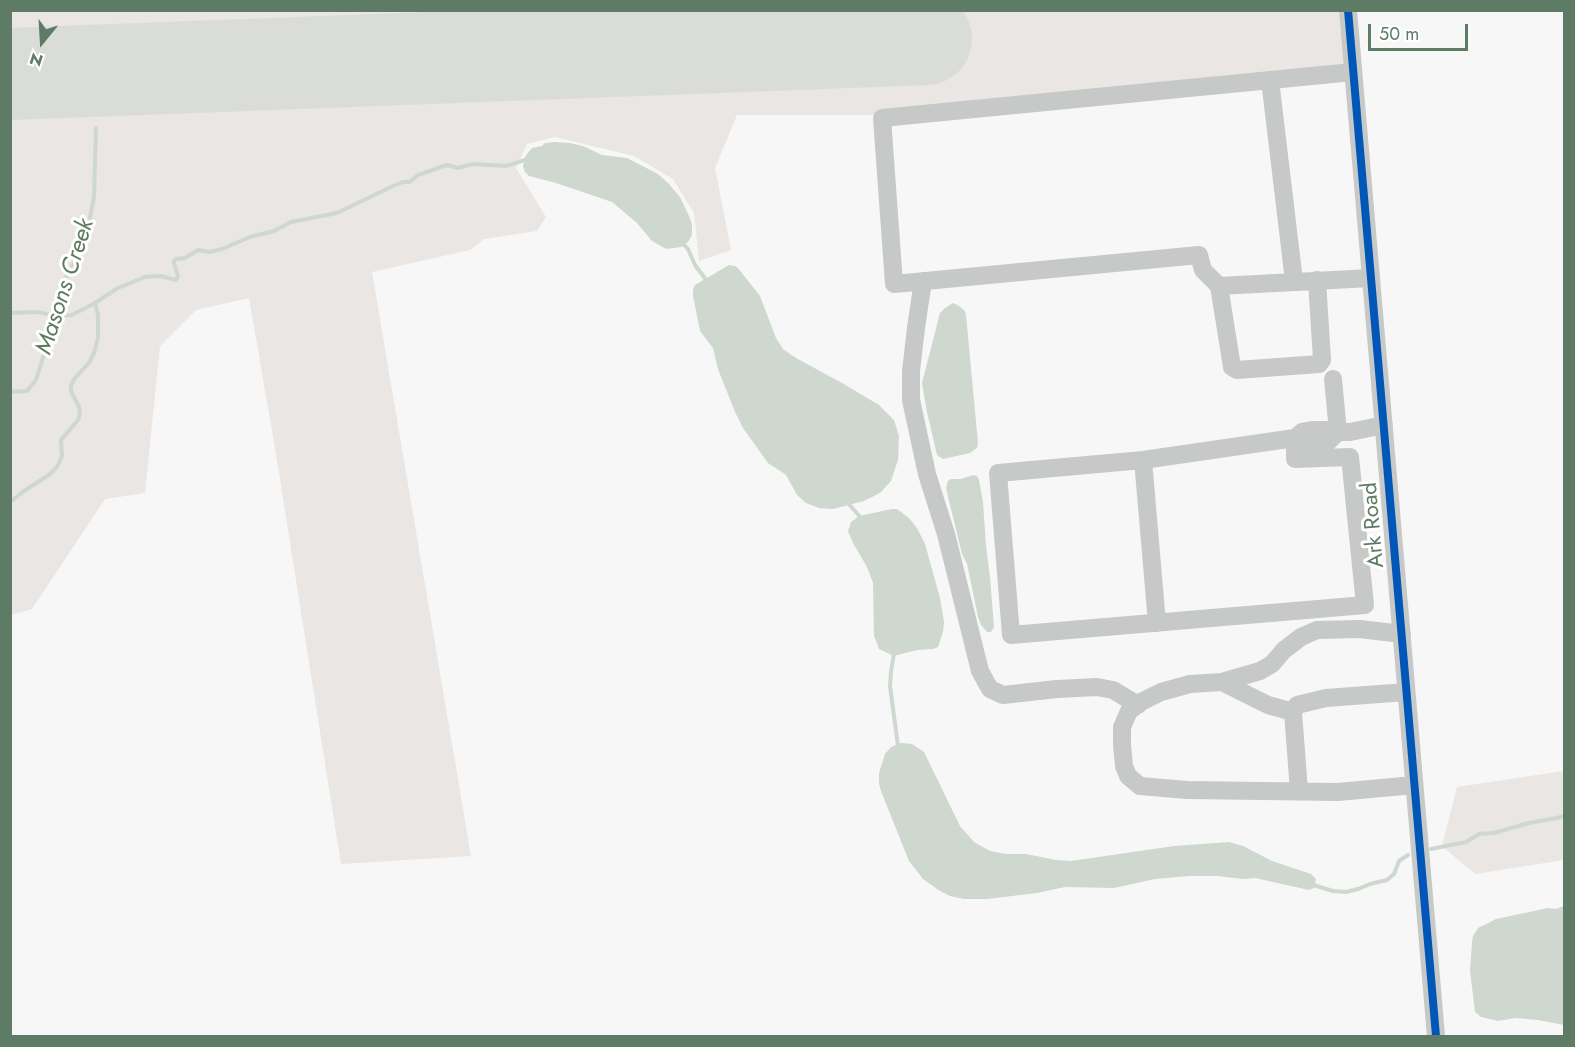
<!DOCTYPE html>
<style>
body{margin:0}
#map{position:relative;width:1575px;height:1047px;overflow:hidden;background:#f7f7f7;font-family:Jost,sans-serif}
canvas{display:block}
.frame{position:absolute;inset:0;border:12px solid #5e7b65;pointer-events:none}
.north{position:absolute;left:12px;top:12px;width:60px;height:60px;-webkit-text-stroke:4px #fff;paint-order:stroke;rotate:198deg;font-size:16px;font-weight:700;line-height:24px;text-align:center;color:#5e7b65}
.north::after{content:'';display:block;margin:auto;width:21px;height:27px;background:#5e7b65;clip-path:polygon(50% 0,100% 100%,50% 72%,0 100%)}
.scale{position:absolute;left:1368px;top:24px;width:100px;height:27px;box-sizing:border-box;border:3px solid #5e7b65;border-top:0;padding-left:8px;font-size:18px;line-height:21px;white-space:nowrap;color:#5e7b65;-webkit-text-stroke:4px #fff;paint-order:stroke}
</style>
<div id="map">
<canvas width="1575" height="1047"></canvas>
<div class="frame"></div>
<div class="north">N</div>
<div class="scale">50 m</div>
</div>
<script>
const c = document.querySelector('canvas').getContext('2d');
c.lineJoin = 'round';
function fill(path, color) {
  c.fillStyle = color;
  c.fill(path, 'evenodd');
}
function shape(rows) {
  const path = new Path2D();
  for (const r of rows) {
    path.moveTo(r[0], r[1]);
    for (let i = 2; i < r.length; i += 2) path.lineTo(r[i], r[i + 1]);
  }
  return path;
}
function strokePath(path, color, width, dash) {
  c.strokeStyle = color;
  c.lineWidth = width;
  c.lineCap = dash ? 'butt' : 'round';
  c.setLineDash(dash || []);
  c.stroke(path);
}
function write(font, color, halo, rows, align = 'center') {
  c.font = font + ' Jost,sans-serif';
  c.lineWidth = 6;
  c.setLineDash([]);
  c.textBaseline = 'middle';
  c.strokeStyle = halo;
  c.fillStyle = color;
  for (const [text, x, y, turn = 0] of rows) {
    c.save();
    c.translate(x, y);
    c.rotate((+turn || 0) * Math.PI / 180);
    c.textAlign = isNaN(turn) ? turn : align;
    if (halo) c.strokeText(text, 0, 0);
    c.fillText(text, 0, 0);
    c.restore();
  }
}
fill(shape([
 [11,11,1349,11,1354,74,873,115,737,115,715,168,731,250,699,261,694,213,673,179,634,156,555,137,527,144,516,168,546,217,537,231,484,239,470,250,372,272,471,856,341,864,276,454,249,298,196,310,160,346,145,493,105,499,32,609,11,615],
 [1564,771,1564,860,1475,874,1442,846,1457,787]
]), '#e9e6e4');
fill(shape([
 [555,142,570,143,583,146,602,155,627,158,658,174,668,183,680,197,689,216,692,224,692,235,688,242,681,247,666,249,652,241,637,223,612,202,556,183,529,176,525,172,523,166,526,155,532,148,542,146,545,143],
 [729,265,735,266,738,268,760,296,776,338,783,349,796,358,842,383,879,405,894,420,899,436,898,460,891,481,880,493,864,501,833,509,819,508,806,503,797,495,786,475,768,463,743,428,735,412,718,369,713,348,700,331,693,296,693,290,695,285],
 [953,303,959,306,965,311,966,315,978,443,977,448,970,453,943,459,937,455,927,412,922,383,940,313,945,308],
 [973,475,977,476,979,480,983,502,986,546,990,577,994,627,991,632,987,632,981,625,978,617,967,564,962,554,946,488,948,481,951,479,961,479],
 [892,509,897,509,909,518,917,528,925,544,940,598,944,622,943,632,938,647,933,649,917,650,894,656,879,649,877,643,874,636,873,583,867,567,853,543,848,531,851,522,859,516],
 [901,743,912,744,924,752,960,826,974,842,990,851,1006,854,1026,854,1056,860,1071,861,1174,846,1229,842,1243,846,1272,861,1311,874,1316,879,1315,885,1314,888,1309,890,1255,878,1243,879,1217,876,1189,876,1155,879,1114,888,1065,887,1037,893,987,899,964,899,950,896,940,891,923,879,909,861,881,791,879,784,879,773,885,754,891,747],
 [1564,906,1564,1025,1538,1020,1516,1018,1498,1021,1481,1017,1475,1012,1470,971,1472,942,1473,936,1478,928,1496,919,1548,908,1556,909]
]), '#ced8ce');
strokePath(shape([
 [682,243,688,249,695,265,707,281],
 [10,313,38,312,55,316,72,315,95,303,118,288,145,277,161,276,176,280,178,276,174,263,174,261,176,259,185,258,198,250,209,252,222,249,250,237,274,231,291,222,337,213,393,186,403,182,410,182,418,175,447,165,458,168,472,164,506,166,528,159],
 [10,392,27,391,36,380,45,351,62,284,78,255,86,238,94,197,96,128],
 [10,502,24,491,49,475,57,467,62,456,61,440,78,420,80,413,79,407,71,391,71,386,74,379,89,363,94,353,98,338,98,315,95,303],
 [847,502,862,519],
 [894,653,891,672,890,686,898,746],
 [1431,849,1466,842,1479,834,1494,833,1529,823,1557,818,1564,816],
 [1310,884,1333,891,1346,892,1358,889,1370,884,1387,880,1394,874,1399,861,1408,855]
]), '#ced8ce', 4);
strokePath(shape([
 [10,74,926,39]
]), '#dadcda', 92);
strokePath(shape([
 [1348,10,1436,1036],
 [1353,72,882,118,894,284,1199,255,1203,270,1219,286,1371,278],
 [1270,80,1294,281],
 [923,281,916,328,911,371,911,400,927,474,946,534,980,671,990,689,1003,695,1057,689,1097,687,1113,690,1138,705],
 [1219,286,1232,367,1237,370,1319,364,1322,360,1317,280],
 [1333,379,1338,432,1329,441,1308,443,1295,438,1143,460,998,473,1011,635,1365,605,1350,457,1295,459,1295,438,1302,432,1314,430,1328,430,1338,432,1350,432,1384,425],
 [1143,460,1157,623],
 [1402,634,1360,629,1317,630,1301,637,1284,650,1272,664,1260,671,1222,682,1190,684,1161,692,1141,702,1129,711,1122,727,1122,745,1124,766,1128,776,1140,786,1187,790,1338,792,1414,785],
 [1222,682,1268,705,1293,712],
 [1299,791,1293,712,1297,705,1326,698,1406,692]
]), '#c6c9c7', 18);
strokePath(shape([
 [1348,10,1436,1036]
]), '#0057b8', 8);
write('22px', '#5e7b65', '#fff', [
 ["Ark Road",1374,525,-95]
]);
write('italic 24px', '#5e7b5f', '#fff', [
 ["Masons Creek",66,287,-72]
]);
</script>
